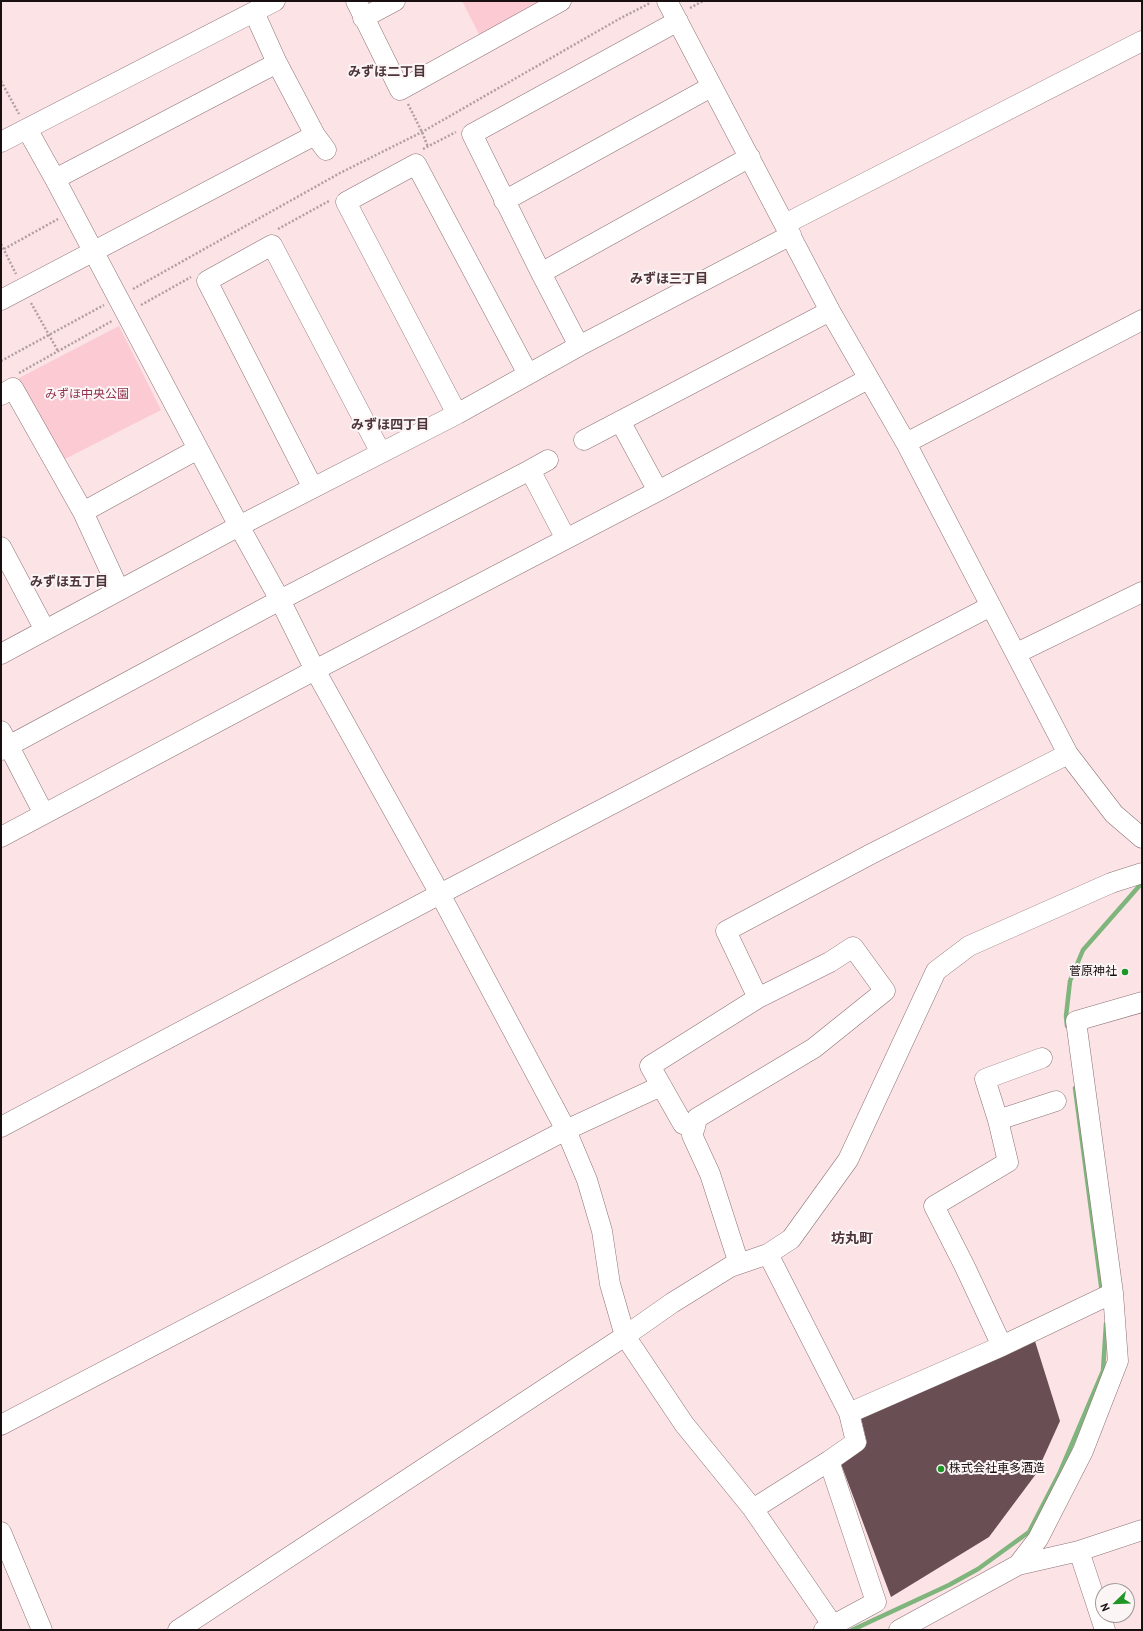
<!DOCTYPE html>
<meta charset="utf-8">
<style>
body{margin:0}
#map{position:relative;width:1143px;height:1631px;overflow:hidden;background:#fbe3e6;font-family:"PT Sans",sans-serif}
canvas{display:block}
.frame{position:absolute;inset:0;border:2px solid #190f10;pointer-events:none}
.north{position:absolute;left:1095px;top:1583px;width:40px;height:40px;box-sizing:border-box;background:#fbf5f6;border:1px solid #a1999a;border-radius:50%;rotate:247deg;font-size:11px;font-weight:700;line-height:16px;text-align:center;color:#190f10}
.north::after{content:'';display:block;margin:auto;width:14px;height:18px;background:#1d9626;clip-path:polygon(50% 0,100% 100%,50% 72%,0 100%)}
</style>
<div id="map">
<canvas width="1143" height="1631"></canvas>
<div class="frame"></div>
<div class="north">N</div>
</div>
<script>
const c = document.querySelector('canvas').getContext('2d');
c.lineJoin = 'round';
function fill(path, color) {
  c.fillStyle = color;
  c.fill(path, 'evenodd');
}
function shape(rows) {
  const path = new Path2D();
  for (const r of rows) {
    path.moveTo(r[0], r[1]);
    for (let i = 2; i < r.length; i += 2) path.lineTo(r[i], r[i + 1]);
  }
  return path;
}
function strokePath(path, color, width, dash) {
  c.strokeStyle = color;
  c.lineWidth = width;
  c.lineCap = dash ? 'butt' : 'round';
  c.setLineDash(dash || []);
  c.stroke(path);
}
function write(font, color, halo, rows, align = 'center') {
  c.font = font + ' "PT Sans","Noto Sans JP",sans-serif';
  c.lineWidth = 4;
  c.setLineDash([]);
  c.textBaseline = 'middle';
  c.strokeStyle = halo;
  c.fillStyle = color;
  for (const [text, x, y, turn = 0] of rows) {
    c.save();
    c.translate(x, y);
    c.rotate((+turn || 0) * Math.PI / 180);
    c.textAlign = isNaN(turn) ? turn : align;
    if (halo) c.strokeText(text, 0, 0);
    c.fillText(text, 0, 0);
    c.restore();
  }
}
fill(shape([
 [462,1,546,1,480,36],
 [119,326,161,410,61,461,19,378]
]), '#fbcad3');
strokePath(shape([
 [1067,1026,1066,1016,1070,981,1083,950,1141,884],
 [1075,1088,1102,1293],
 [852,1630,949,1585,978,1569,1029,1532,1060,1472,1103,1371,1106,1324]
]), '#7fb57d', 4.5);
fill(shape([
 [1034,1338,1060,1421,1036,1474,989,1537,891,1597,841,1464,867,1443,860,1414]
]), '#694f54');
const minor = shape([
 [356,1,400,90,561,1],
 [667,1,830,311,906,443,1068,754,1114,814,1142,838],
 [254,12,277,63,315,135,326,150],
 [363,18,395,1],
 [27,129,55,179,239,526,280,600,315,670,440,894,566,1130,587,1180,602,1231,610,1284,625,1336,684,1424,753,1509,836,1630],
 [1,142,275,1],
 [55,179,277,63],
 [504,201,711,87],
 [785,224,1142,41],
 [541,273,750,157],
 [1,300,315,135],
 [579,346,541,273,472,134,678,21],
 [1,395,13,388,83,512,119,590],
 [457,414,346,202,416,164,528,374],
 [620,421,658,491],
 [584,440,830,311],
 [906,443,1142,320],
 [530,470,548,460],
 [313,488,207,281,272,245,381,453],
 [83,512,198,449],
 [1,547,45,630],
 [1017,653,1142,592],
 [1,654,239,526,457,414,579,346,791,235],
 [1,731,44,814],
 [1,750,280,600,530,470,566,539],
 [1,837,315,670,658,491,868,379],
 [758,998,726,931,871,854,1068,754],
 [998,1120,1056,1101],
 [1,1127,440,894,991,606],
 [695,1127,683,1124,650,1066,758,998,830,962,853,947,885,991,814,1048,697,1118,695,1127,692,1135,710,1174,739,1264],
 [1002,1346,965,1267,934,1206,1008,1162,998,1120,985,1079,1042,1058],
 [849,1413,1002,1346,1113,1293],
 [1,1425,566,1130,661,1086],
 [753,1509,829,1461,856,1442,849,1413,768,1254],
 [1,1532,42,1630],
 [1079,1551,1105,1630],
 [1018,1565,1038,1539,1083,1451,1118,1361,1113,1293,1076,1021,1142,1002],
 [178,1630,625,1336,672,1303,730,1267,768,1254,791,1239,848,1160,936,971,969,946,1111,883,1142,873],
 [824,1630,876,1602,829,1461],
 [899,1630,1018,1565,1079,1551,1142,1530]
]);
strokePath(minor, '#8d7276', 21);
strokePath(shape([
 [690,8,703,1],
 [1,81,19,114],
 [408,104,422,132,428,147],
 [423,149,456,132],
 [278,229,329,201],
 [1,244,16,274],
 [4,249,58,219],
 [133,289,340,173,422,132,619,19,650,3],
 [31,303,58,351],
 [141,305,191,277],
 [1,361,104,305],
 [19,373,112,321]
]), '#b39fa2', 2.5, [2, 2]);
strokePath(minor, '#fff', 20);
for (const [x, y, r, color] of [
 [1125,972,4,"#1d9626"],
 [941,1469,4,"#1d9626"]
]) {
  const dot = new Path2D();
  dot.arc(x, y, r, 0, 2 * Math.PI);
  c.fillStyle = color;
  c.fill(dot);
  strokePath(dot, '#fbf5f6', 1.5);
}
write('12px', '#8f324c', '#fbf5f6', [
 ["みずほ中央公園",87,395]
]);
write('12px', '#190f10', '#fbf5f6', [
 ["菅原神社",1117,972],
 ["株式会社車多酒造",949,1469,"left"]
], 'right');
write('bold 13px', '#4d353a', '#fbf5f6', [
 ["みずほ二丁目",387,72],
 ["みずほ三丁目",669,279],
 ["みずほ四丁目",390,425],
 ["みずほ五丁目",69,582]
]);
write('bold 14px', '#4d353a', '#fbf5f6', [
 ["坊丸町",852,1239]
]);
</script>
